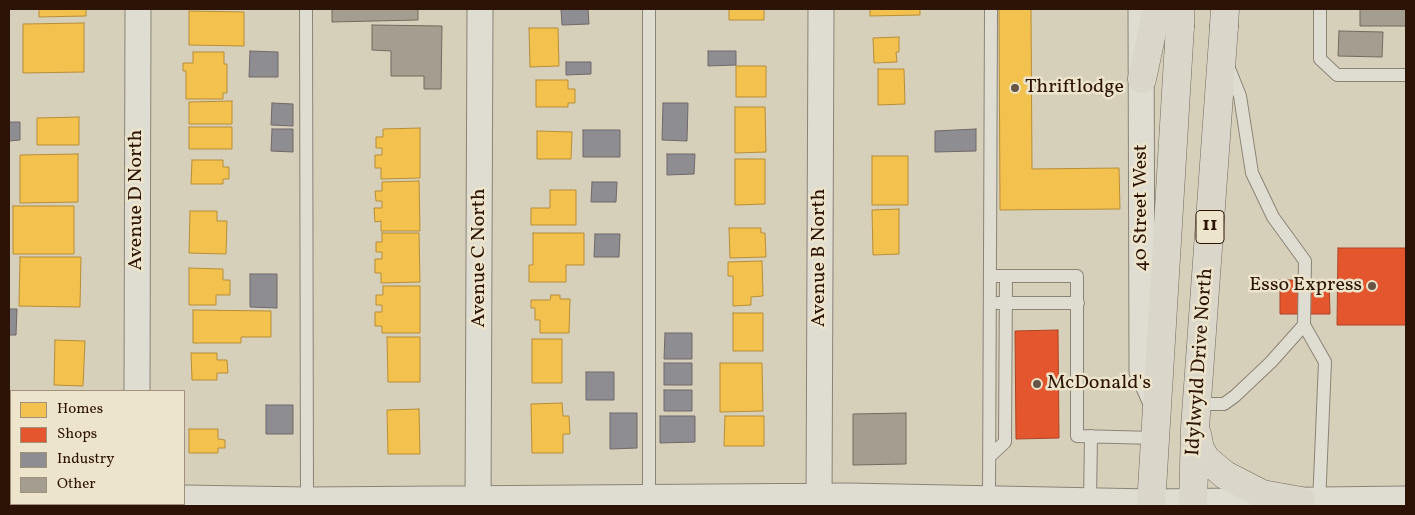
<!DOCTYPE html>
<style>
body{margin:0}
#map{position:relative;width:1415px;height:515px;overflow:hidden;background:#d6d0bb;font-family:Vollkorn,serif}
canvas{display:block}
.frame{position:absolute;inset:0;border:10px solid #2d1305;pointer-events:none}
.legend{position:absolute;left:10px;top:390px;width:175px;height:115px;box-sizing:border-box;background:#ece4cb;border:1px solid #a0907c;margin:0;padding:6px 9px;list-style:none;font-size:15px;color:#2d1305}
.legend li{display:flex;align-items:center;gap:10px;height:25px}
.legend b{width:25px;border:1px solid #a0907c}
</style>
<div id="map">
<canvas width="1415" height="515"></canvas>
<div class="frame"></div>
<ul class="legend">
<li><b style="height:14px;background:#f2c14e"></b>Homes</li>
<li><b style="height:14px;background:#e4572e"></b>Shops</li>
<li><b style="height:14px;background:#8d8d92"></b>Industry</li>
<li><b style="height:14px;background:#a49e90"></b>Other</li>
</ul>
</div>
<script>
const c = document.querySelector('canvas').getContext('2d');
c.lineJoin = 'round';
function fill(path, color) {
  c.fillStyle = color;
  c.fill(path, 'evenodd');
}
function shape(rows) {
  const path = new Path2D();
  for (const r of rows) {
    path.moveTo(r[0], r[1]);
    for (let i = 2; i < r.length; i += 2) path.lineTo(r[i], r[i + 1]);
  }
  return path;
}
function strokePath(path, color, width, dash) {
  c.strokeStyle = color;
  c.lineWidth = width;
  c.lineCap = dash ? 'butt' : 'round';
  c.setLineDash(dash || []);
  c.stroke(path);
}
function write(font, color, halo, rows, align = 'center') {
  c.font = font + ' Vollkorn,serif';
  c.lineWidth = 5;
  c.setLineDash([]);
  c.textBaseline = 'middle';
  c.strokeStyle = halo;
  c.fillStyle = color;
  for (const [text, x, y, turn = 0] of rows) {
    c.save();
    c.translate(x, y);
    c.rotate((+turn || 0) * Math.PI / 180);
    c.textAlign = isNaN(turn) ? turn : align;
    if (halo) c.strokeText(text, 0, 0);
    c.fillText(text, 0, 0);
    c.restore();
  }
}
const homes = shape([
 [39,9,86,9,86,16,39,17,39,9],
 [729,9,764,9,764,20,729,20,729,9],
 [870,9,920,9,920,15,870,16,870,9],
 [999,9,1031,9,1032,169,1119,168,1120,209,1000,210,999,9],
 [189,11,244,12,244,46,189,45,189,11],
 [84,23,84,72,23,73,23,24,84,23],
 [529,28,558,28,559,66,530,67,529,28],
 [899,37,899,52,896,52,897,62,874,63,873,38,899,37],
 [193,52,224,52,224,64,227,64,227,93,223,93,223,99,186,99,186,71,183,71,183,63,193,63,193,52],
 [736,66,766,66,766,97,736,97,736,66],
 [878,69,904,69,905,104,878,105,878,69],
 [536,80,568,80,568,89,575,89,575,103,568,103,568,107,536,107,536,80],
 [232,101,232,124,189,124,189,102,232,101],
 [735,107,765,107,766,152,735,153,735,107],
 [79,117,79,145,37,145,37,118,79,117],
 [189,127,232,127,232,149,189,149,189,127],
 [420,128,420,178,381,179,381,168,375,168,375,155,382,155,382,148,376,148,376,137,383,137,383,129,420,128],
 [537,131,572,132,571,159,537,159,537,131],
 [78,154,78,202,20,203,20,155,78,154],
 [872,156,908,156,908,205,872,205,872,156],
 [735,159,765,159,765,204,735,205,735,159],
 [192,160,223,160,223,167,229,167,229,179,223,179,223,184,191,184,192,160],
 [419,181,420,231,381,231,381,221,375,222,374,208,382,208,382,201,376,201,375,191,382,191,382,182,419,181],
 [550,190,576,190,576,225,531,225,531,208,550,208,550,190],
 [13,206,74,206,74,254,13,254,13,206],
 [899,209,899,254,873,255,872,210,899,209],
 [190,211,217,211,217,221,227,221,226,254,189,253,190,211],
 [729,228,761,228,761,233,765,233,766,257,730,258,729,228],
 [382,233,419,233,420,282,381,283,381,273,375,273,375,259,382,259,382,252,376,252,376,242,382,242,382,233],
 [533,233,584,233,584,265,566,265,566,282,529,282,529,265,533,265,533,233],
 [20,257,81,257,80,307,19,306,20,257],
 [762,261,763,296,751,297,751,305,733,306,733,276,728,276,728,262,762,261],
 [189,268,223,269,223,280,230,280,230,295,216,295,216,305,189,305,189,268],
 [383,286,420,286,420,333,382,333,382,326,375,326,375,312,382,312,382,305,376,305,376,295,383,295,383,286],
 [551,295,560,295,560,299,570,299,569,333,540,333,540,320,535,320,535,308,531,308,531,300,550,300,551,295],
 [193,310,271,311,271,337,241,337,241,343,193,343,193,310],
 [733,313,763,313,763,351,733,351,733,313],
 [387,337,420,337,420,382,388,382,387,337],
 [532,339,562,339,562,383,532,383,532,339],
 [55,340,85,341,83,386,54,385,55,340],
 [191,353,217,353,217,360,227,360,228,373,217,373,217,380,192,380,191,353],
 [720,363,762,363,763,411,720,412,720,363],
 [562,403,563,416,569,416,570,434,563,434,563,453,532,453,531,404,562,403],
 [419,409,420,454,388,454,387,410,419,409],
 [725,416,764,416,764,446,724,446,725,416],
 [189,429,218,429,218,439,225,440,225,448,218,448,218,453,189,453,189,429]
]);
fill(homes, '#f2c14e');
strokePath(homes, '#b78d38', 1);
const shops = shape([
 [1338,248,1406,248,1406,325,1337,325,1338,248],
 [1280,280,1329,280,1330,314,1280,314,1280,280],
 [1058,330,1059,438,1016,439,1015,331,1058,330]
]);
fill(shops, '#e4572e');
strokePath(shops, '#ad4322', 1);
const industry = shape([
 [561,9,588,9,589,24,562,25,561,9],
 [250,51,278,52,278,77,249,77,250,51],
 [708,51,736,51,736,65,708,66,708,51],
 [566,62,591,62,591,74,566,75,566,62],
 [272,103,293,104,293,126,271,125,272,103],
 [663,103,688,103,687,141,662,140,663,103],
 [9,122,20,122,20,140,9,141,9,122],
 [272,129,293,129,293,152,271,151,272,129],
 [976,129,976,151,935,152,935,131,976,129],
 [583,130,620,130,620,157,583,157,583,130],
 [667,154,695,154,694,174,667,175,667,154],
 [592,182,617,182,616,202,591,202,592,182],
 [595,234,620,234,619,257,594,257,595,234],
 [250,274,277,274,277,308,250,307,250,274],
 [9,309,17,309,16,335,9,335,9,309],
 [665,333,692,333,692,359,664,359,665,333],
 [664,363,692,363,692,385,664,385,664,363],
 [586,372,614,372,614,400,586,400,586,372],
 [664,390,692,390,692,411,664,411,664,390],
 [266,405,293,405,293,434,266,434,266,405],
 [610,413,637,413,637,448,610,449,610,413],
 [660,416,695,416,695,442,660,443,660,416]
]);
fill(industry, '#8d8d92');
strokePath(industry, '#706868', 1);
const building = shape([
 [332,9,418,9,418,20,332,22,332,9],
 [1360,9,1406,9,1406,26,1360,26,1360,9],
 [372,25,442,26,441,89,424,89,424,76,391,76,391,51,372,50,372,25],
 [1339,31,1383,32,1382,57,1338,56,1339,31],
 [906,413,906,464,853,465,853,414,906,413]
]);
fill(building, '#a49e90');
strokePath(building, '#726a5e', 1);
const service = shape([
 [306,9,307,504],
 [1320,9,1320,59,1337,75,1406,75],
 [990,276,1077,276,1077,436,1155,438],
 [998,303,1078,303],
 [1304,325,1325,362,1319,504],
 [1197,404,1224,404,1235,396,1271,362,1304,325,1305,261,1273,217,1252,173,1240,96,1228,66],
 [989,457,1005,442,1006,276],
 [989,499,991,9],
 [649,501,649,9],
 [1090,501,1091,436]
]);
const minor = shape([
 [1141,9,1142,371,1157,405],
 [137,391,138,9],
 [9,497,11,497],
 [184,498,307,500,847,496,1151,502,1406,499],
 [137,504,137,506],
 [478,506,480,9],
 [819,506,821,9]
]);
const primary = shape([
 [1197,434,1200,449,1206,459,1225,475,1262,494,1301,501],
 [1151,506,1180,26],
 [1193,506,1195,428,1224,26]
]);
const motorway = shape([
 [1180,26,1180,9],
 [1224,26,1225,9],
 [1142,79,1157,9]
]);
strokePath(service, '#8a8476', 14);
strokePath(minor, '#8a8476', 27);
strokePath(primary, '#726a5e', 29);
strokePath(motorway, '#726a5e', 29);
strokePath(service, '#dfdcd2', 12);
strokePath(minor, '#dfdcd2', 25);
strokePath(primary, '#dad7ca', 28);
strokePath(motorway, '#dad7ca', 28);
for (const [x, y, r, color] of [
 [1015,88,5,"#685545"],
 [1372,286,5,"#685545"],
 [1037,384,5,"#685545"]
]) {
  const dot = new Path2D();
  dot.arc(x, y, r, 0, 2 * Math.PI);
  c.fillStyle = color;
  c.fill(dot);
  strokePath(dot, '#ece4cb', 2);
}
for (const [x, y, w] of [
 [1210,227,28]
]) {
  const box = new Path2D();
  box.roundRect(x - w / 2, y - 16.5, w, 33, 4);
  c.fillStyle = '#ece4cb';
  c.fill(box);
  strokePath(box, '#2d1305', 1);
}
write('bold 19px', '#2d1305', null, [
 ["11",1210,227]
]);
write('20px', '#2d1305', '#ece4cb', [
 ["Thriftlodge",1025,88],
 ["Esso Express",1362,286,"right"],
 ["McDonald's",1047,384]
], 'left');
write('20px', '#2d1305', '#ece4cb', [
 ["Avenue D North",137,200,-90],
 ["40 Street West",1142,208,-90],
 ["Avenue C North",480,258,-90],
 ["Avenue B North",820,258,-90],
 ["Idylwyld Drive North",1201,362,-86]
]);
</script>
